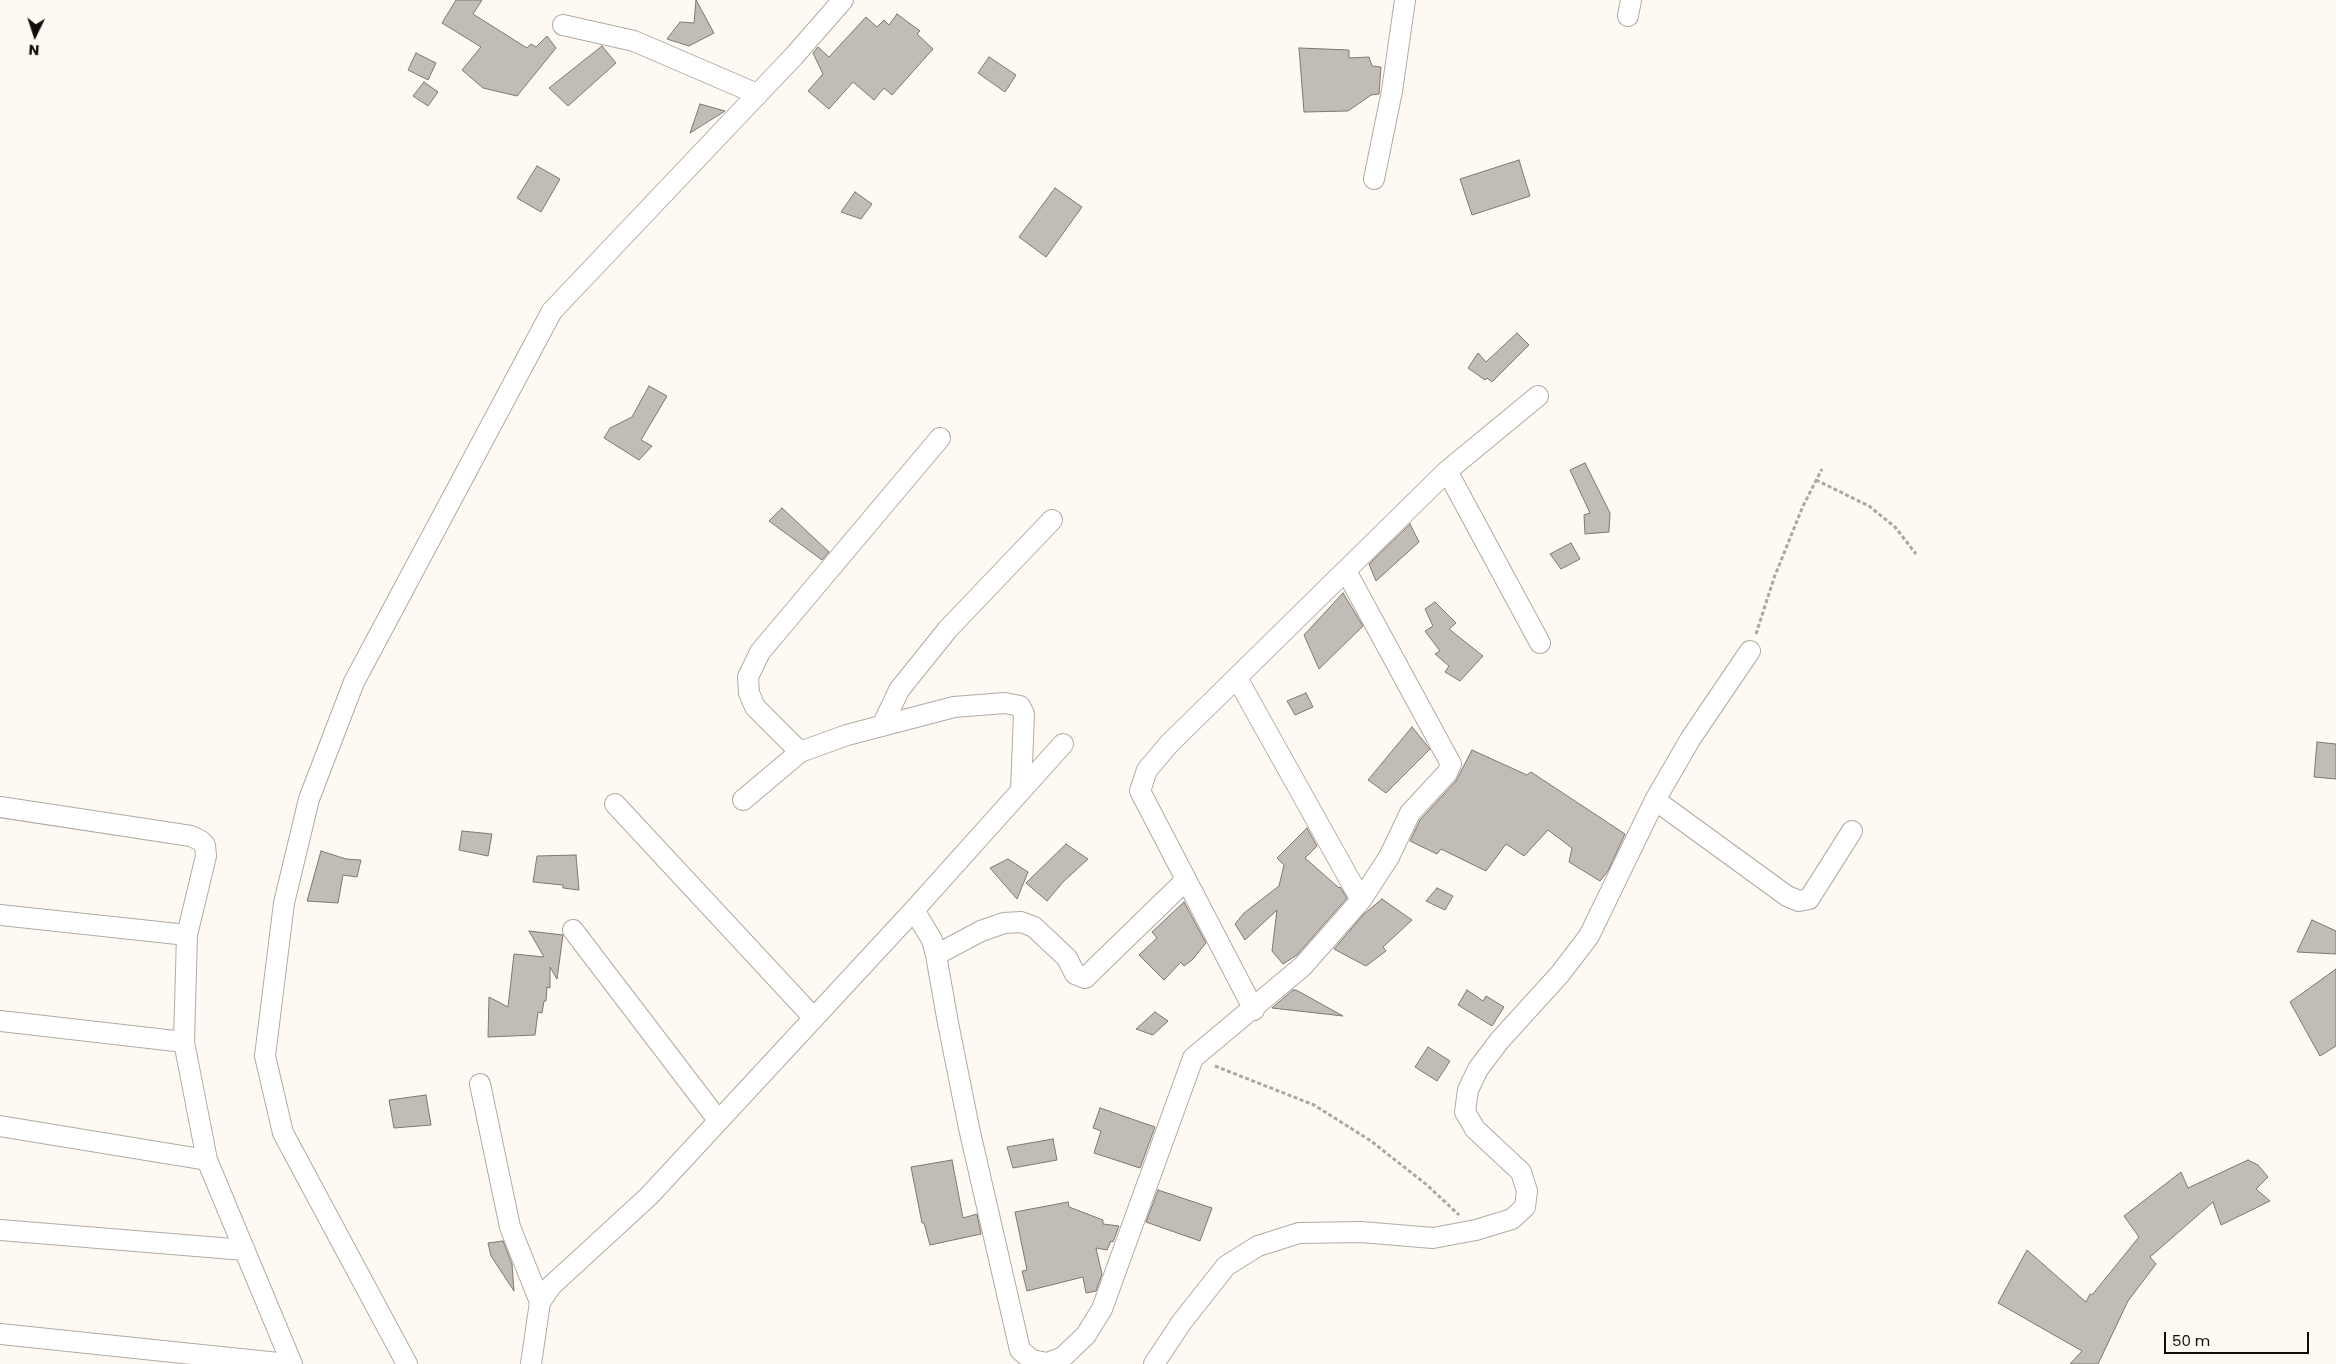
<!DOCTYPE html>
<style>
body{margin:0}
#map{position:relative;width:2336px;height:1364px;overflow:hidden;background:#fef9f2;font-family:Poppins,sans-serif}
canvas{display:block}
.north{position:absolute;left:10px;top:10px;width:50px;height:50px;-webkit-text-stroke:4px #fef9f2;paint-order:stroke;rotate:184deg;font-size:14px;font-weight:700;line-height:20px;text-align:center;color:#0e0d0a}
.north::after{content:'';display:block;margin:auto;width:18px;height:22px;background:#0e0d0a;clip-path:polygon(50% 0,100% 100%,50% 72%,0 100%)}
.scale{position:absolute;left:2164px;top:1332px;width:145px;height:22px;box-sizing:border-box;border:2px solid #0e0d0a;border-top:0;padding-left:6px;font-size:15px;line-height:18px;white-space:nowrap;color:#0e0d0a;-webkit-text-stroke:4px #fef9f2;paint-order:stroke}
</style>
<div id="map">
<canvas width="2336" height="1364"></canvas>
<div class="north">N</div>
<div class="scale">50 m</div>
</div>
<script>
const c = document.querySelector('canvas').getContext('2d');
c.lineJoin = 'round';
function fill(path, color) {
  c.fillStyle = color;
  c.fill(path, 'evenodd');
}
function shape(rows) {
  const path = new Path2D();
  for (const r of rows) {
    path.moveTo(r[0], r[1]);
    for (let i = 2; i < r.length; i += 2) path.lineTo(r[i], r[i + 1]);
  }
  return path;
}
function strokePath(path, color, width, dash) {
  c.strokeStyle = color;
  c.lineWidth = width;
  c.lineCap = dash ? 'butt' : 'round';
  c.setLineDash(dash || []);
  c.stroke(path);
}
const building = shape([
 [456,0,482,0,473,14,527,48,531,44,536,47,547,36,556,48,517,96,483,88,462,70,481,47,442,23,456,0],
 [696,0,714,33,689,46,667,39,680,22,694,23,696,0],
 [897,14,920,31,917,34,933,49,892,95,884,88,874,100,853,82,829,109,808,91,823,74,813,53,818,47,829,57,866,17,877,27,884,20,889,25,897,14],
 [602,46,616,63,568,106,549,88,602,46],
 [1299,48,1349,50,1349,58,1369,57,1372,66,1381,67,1379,94,1371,95,1348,111,1304,112,1299,48],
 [416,53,436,63,428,80,408,70,416,53],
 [989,57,1016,75,1005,92,978,73,989,57],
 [424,82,438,92,428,106,413,96,424,82],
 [700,104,725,111,690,133,700,104],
 [1519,160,1530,196,1472,215,1460,179,1519,160],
 [537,166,560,179,541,212,517,198,537,166],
 [1055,188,1082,207,1046,257,1019,237,1055,188],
 [855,192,872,204,861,219,841,212,855,192],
 [1517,333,1529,345,1492,382,1487,378,1485,380,1468,368,1478,353,1486,362,1517,333],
 [649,386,667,396,641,440,652,446,639,460,604,438,610,428,632,417,649,386],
 [1585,463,1610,513,1609,532,1585,534,1584,515,1590,513,1570,470,1585,463],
 [782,508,829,552,822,560,769,521,782,508],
 [1410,524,1419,542,1376,581,1369,564,1410,524],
 [1571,543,1580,559,1561,569,1550,554,1571,543],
 [1343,593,1363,626,1319,669,1304,635,1343,593],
 [1435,602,1456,623,1449,629,1483,656,1460,681,1445,672,1449,666,1435,654,1440,651,1425,631,1433,626,1425,609,1435,602],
 [1306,693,1313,707,1295,715,1287,701,1306,693],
 [1412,727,1430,749,1386,793,1368,780,1412,727],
 [2317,742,2336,744,2336,779,2314,777,2317,742],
 [1472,750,1527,775,1531,772,1625,834,1608,871,1600,881,1569,862,1572,848,1548,830,1524,856,1506,844,1486,871,1441,849,1437,854,1410,841,1420,820,1456,781,1472,750],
 [1307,828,1317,846,1305,858,1339,888,1340,887,1347,898,1297,955,1283,964,1272,951,1277,910,1245,940,1235,924,1244,913,1279,886,1284,865,1277,858,1307,828],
 [462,831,492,834,488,856,459,850,462,831],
 [1066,844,1088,859,1063,882,1047,901,1026,883,1066,844],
 [321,851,346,859,361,860,357,877,343,875,338,903,307,901,321,851],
 [576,855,579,890,563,888,563,885,533,882,537,856,576,855],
 [1008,859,1028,872,1017,899,990,868,1008,859],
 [1437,888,1453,896,1445,910,1426,901,1437,888],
 [1382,899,1412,920,1383,947,1386,951,1366,966,1334,949,1363,915,1382,899],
 [1184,902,1206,943,1192,960,1184,966,1181,962,1164,980,1139,955,1157,938,1152,932,1184,902],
 [2312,920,2336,931,2336,954,2297,952,2312,920],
 [529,931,563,935,557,979,550,967,550,988,547,987,546,1001,544,1001,542,1013,538,1012,535,1035,488,1037,489,997,508,1007,514,954,544,957,529,931],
 [2336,969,2336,1046,2320,1056,2290,1002,2336,969],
 [1293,990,1296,990,1343,1016,1272,1008,1293,990],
 [1467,990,1483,1001,1486,996,1504,1007,1492,1026,1458,1005,1467,990],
 [1155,1012,1168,1021,1153,1035,1136,1029,1155,1012],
 [1428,1047,1450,1061,1437,1081,1415,1067,1428,1047],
 [426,1095,431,1125,394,1128,389,1100,426,1095],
 [1100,1108,1155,1127,1140,1168,1094,1153,1101,1131,1093,1128,1100,1108],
 [1053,1139,1057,1160,1013,1168,1007,1147,1053,1139],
 [952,1160,963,1218,977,1214,981,1234,930,1245,924,1223,922,1223,911,1167,952,1160],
 [2248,1160,2258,1165,2268,1177,2256,1189,2270,1201,2221,1225,2213,1202,2150,1257,2156,1264,2128,1301,2098,1364,2070,1364,2082,1351,1998,1303,2027,1250,2086,1302,2090,1294,2092,1295,2139,1237,2124,1216,2181,1172,2188,1188,2248,1160],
 [1158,1190,1212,1208,1200,1241,1146,1222,1158,1190],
 [1068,1202,1069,1207,1103,1220,1103,1224,1119,1226,1113,1242,1111,1241,1107,1250,1096,1248,1102,1274,1096,1291,1086,1293,1083,1277,1027,1291,1022,1271,1027,1270,1015,1212,1068,1202],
 [503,1241,512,1264,514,1291,491,1256,488,1243,503,1241]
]);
fill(building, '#c1bcb5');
strokePath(building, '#7d7872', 1);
const street = shape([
 [1628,16,1631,0],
 [563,25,634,41,757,94],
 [1374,179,1392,91,1405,0],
 [1447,471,1540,643],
 [1237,678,1361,900],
 [882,726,899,690,948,629,1052,520],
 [800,752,755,707,749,693,748,677,760,652,940,438],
 [743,800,800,752,847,735,954,707,1005,703,1020,706,1024,714,1021,790],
 [1655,800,1787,896,1799,901,1809,899,1852,831],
 [615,804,813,1017],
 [0,807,191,836,201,841,205,845,206,856,187,935,184,1042,207,1160,292,1364],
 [914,910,932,940,936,955,948,1023,969,1128,1020,1350,1032,1360,1047,1363,1063,1357,1086,1335,1102,1309,1193,1058,1303,966,1361,900,1389,857,1410,813,1447,773,1451,764,1346,571],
 [0,915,187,935],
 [573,930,718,1120],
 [936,955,981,931,1004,923,1021,922,1034,927,1067,958,1075,974,1085,978,1186,880],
 [1254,1010,1140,791,1147,770,1169,744,1447,471,1538,396],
 [0,1021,184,1042],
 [480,1084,510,1227,540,1302],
 [0,1126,207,1160],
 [0,1230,245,1250],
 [0,1334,288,1364],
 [407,1364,283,1133,265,1056,284,903,309,799,354,682,552,311,794,56,843,0],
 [531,1364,540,1302,551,1286,649,1196,914,910,1063,744],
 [1154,1364,1181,1323,1226,1266,1258,1246,1299,1233,1361,1232,1433,1238,1476,1230,1512,1219,1525,1207,1527,1191,1521,1172,1475,1129,1465,1112,1468,1090,1478,1069,1500,1040,1560,974,1589,936,1655,800,1691,738,1750,651]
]);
strokePath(street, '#b0aba5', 22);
strokePath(shape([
 [1816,480,1869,506,1895,527,1916,554],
 [1756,634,1774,578,1803,506,1822,469],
 [1215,1066,1314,1105,1371,1141,1427,1185,1459,1215]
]), '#aba8a2', 3, [4, 2.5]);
strokePath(street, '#fff', 20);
</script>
